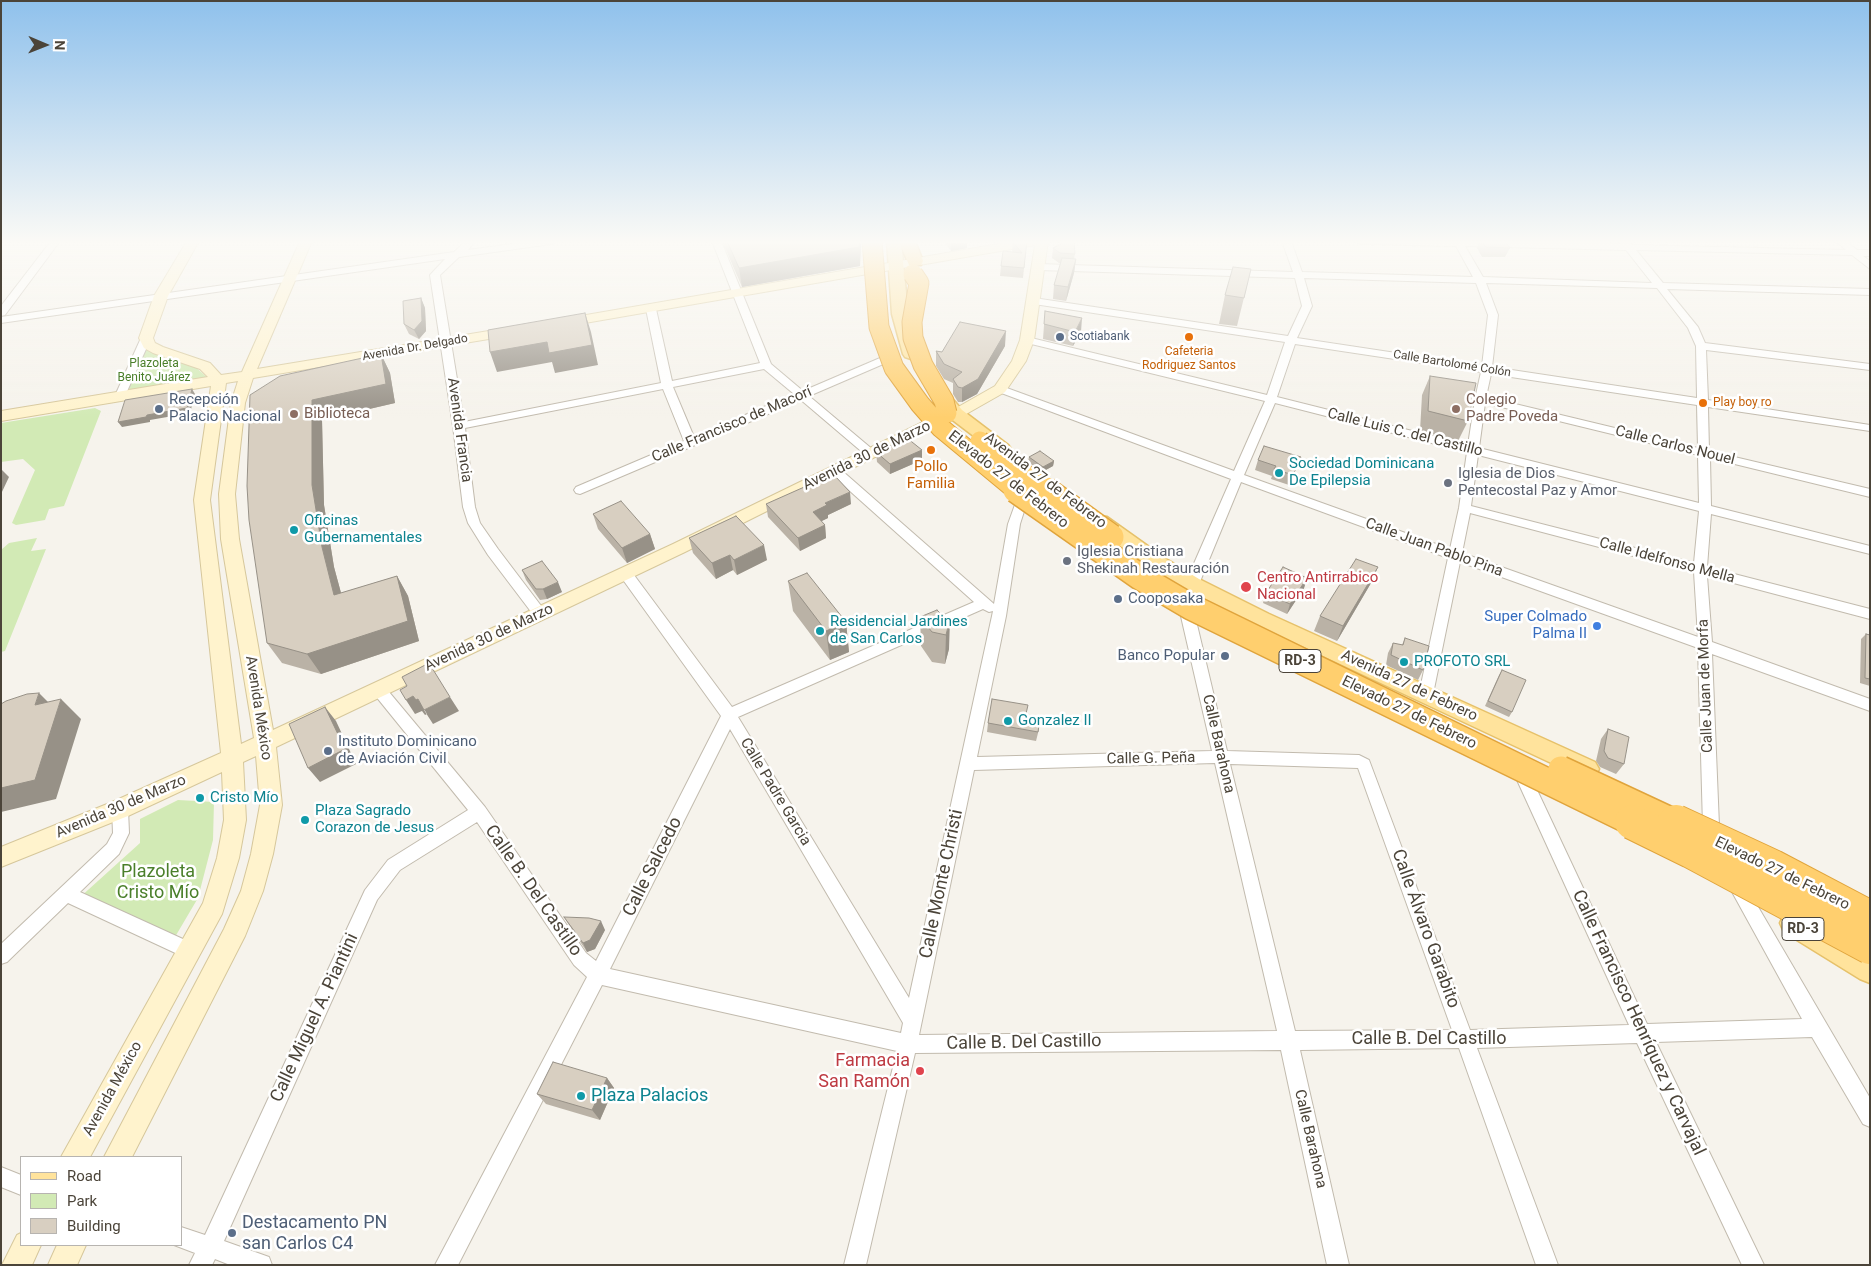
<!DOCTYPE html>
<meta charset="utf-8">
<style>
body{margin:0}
#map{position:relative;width:1871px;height:1266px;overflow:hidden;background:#f6f3ec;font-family:Roboto,sans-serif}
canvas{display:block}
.frame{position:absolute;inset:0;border:2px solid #4b4439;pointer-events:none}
.legend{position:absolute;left:20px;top:1156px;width:162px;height:90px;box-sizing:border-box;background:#fff;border:1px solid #b7b4b0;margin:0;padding:6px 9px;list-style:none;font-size:15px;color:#4b4439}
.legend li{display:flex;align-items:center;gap:10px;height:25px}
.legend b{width:25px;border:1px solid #b7b4b0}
.north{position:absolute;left:20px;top:20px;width:50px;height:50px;-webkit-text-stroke:4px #fff;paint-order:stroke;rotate:91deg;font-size:14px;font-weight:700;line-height:20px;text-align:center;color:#4b4439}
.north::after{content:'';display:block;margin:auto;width:18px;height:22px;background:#4b4439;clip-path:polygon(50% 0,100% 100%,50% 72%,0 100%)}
</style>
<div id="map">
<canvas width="1871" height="1266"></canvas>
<div class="frame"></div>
<ul class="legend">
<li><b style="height:6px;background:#ffe39c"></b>Road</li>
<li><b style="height:14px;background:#d2eab5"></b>Park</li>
<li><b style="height:14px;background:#d8cfc1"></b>Building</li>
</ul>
<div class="north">N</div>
</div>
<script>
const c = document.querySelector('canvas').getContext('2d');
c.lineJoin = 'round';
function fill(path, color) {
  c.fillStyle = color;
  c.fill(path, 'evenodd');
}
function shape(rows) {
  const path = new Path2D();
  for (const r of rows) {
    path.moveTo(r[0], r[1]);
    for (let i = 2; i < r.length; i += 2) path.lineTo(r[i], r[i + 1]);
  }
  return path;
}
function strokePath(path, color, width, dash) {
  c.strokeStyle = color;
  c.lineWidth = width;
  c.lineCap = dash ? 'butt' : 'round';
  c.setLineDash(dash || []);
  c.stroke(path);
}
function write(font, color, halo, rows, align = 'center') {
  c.font = font + ' Roboto,sans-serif';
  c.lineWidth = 5;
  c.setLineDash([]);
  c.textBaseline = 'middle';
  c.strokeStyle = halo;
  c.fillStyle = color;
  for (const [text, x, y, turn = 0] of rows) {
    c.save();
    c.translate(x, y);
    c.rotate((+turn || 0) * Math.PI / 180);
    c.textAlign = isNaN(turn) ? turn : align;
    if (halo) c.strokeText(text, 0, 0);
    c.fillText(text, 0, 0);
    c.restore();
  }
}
fill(shape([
 [144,348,191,363,211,381,124,396],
 [95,408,101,411,64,506,49,509,45,520,16,525,12,523,35,470,23,459,1,462,1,423],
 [37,538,31,551,46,549,5,651,1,652,1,550,9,543],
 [178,800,214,802,213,840,198,898,175,937,78,899,140,843,140,819]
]), '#d2eab5');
const street = shape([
 [51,241,60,241,5,315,1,316,1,306,51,241],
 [466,241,475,241,468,250,535,241,556,241,551,244,459,257,440,275,464,422,661,383,646,309,651,306,656,309,672,381,760,363,712,241,721,241,771,364,803,391,880,358,888,358,889,360,888,362,809,396,878,454,876,457,868,457,801,400,580,494,576,493,574,490,576,487,684,441,663,389,465,428,475,507,480,523,498,549,545,611,547,614,545,617,540,619,535,617,488,555,468,523,463,507,453,426,430,275,445,259,1,323,1,317,454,252,466,241],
 [764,369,794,394,694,437,673,387,764,369],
 [1282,241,1291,241,1302,272,1473,277,1456,246,1361,244,1356,241,1462,241,1622,244,1620,241,1628,241,1632,245,1846,250,1836,241,1846,241,1857,250,1870,250,1870,256,1863,256,1870,261,1870,269,1852,255,1636,250,1663,283,1870,289,1870,295,1667,289,1698,327,1705,343,1870,364,1870,370,1706,350,1708,400,1870,425,1870,431,1708,407,1709,451,1870,489,1870,497,1710,458,1711,506,1870,546,1870,554,1711,514,1707,567,1870,609,1870,619,1707,576,1712,642,1870,699,1870,711,1712,654,1719,826,1723,836,1721,841,1715,843,1709,841,1703,826,1698,648,1460,562,1433,694,1431,698,1426,700,1421,698,1419,694,1448,558,1241,482,1199,584,1194,612,1227,751,1359,755,1369,760,1470,1030,1629,1025,1517,780,1520,775,1525,773,1530,775,1647,1024,1802,1019,1726,881,1728,876,1734,873,1740,876,1870,1098,1870,1127,1863,1124,1812,1037,1656,1042,1764,1265,1742,1265,1637,1043,1477,1048,1558,1265,1536,1265,1459,1048,1300,1050,1349,1265,1327,1265,1281,1050,915,1053,866,1265,844,1265,897,1051,602,985,458,1265,435,1265,587,977,574,965,477,822,400,870,377,900,224,1241,269,1257,272,1265,230,1265,215,1259,212,1265,189,1265,195,1253,174,1245,181,1245,181,1227,205,1235,365,890,388,860,468,810,374,694,372,690,374,686,379,684,384,686,485,807,586,953,596,961,721,716,621,577,619,574,621,571,631,571,732,707,974,602,832,475,830,472,832,469,840,469,994,604,1008,524,1017,499,1021,498,1027,502,1020,524,1006,616,977,757,1212,751,1180,612,1185,584,1231,479,996,391,995,389,996,387,1004,387,1234,471,1265,401,1023,342,1022,340,1027,337,1267,395,1285,342,1034,304,1029,301,1034,298,1288,336,1302,306,1295,278,1039,270,1034,267,1039,264,1293,272,1282,241],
 [1465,246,1626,250,1652,283,1483,277,1465,246],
 [1304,278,1476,283,1488,315,1482,366,1297,338,1312,306,1304,278],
 [1486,283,1657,288,1688,328,1696,346,1697,398,1492,367,1498,315,1486,283],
 [1295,344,1481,372,1475,399,1468,445,1277,397,1295,344],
 [1491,374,1697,405,1698,448,1486,397,1491,374],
 [1275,403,1467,452,1459,508,1450,549,1244,475,1275,403],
 [1485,403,1698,455,1699,503,1479,448,1485,403],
 [1478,455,1699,511,1694,563,1471,506,1478,455],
 [1470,513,1694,572,1698,637,1462,553,1470,513],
 [983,609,989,612,993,611,992,616,909,998,738,717,983,609],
 [730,729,903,1023,901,1033,610,969,730,729],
 [1215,763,1277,1031,919,1035,974,770,1215,763],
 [1230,764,1358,768,1452,1030,1295,1031,1230,764],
 [146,335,151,338,124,398,119,401,115,400,114,398,141,338,146,335],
 [120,802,126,804,128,809,129,833,119,854,80,892,196,945,199,951,196,957,190,959,184,957,68,903,7,962,1,964,1,944,107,844,113,833,112,809,114,804,120,802],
 [1,1167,21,1175,21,1195,1,1187,1,1167]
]);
const secondary = shape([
 [187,241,199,241,168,296,153,338,155,343,163,347,210,363,221,375,242,372,300,241,312,241,257,369,513,327,520,331,513,335,253,378,245,403,235,494,239,539,273,730,673,544,927,420,951,411,995,386,1012,361,1020,340,1035,245,562,327,557,326,555,323,557,320,1016,241,1048,241,1034,340,1026,361,1005,392,961,417,937,426,685,552,276,747,282,805,273,854,263,891,245,936,132,1157,104,1157,224,929,241,891,251,854,260,805,256,756,243,762,246,820,239,858,222,914,90,1157,61,1157,203,903,217,858,224,820,222,772,128,816,1,867,1,847,112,802,221,753,194,500,211,386,1,421,1,411,208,377,200,369,153,353,144,348,139,338,154,296,187,241],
 [238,381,231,403,219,494,221,539,254,738,241,744,210,500,226,383,238,381],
 [21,1233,21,1245,41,1245,32,1265,2,1265,17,1235,21,1233],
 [57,1245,86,1245,77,1265,48,1265,57,1245]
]);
const primary = shape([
 [887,241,901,241,908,314,919,354,917,357,911,359,905,357,903,354,892,314,887,241],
 [937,387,943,388,962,410,1008,445,1011,449,1008,453,1002,455,996,453,950,418,929,392,931,388,937,387],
 [1100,516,1107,517,1166,559,1199,579,1269,614,1595,762,1599,769,1595,776,1587,779,1579,776,1255,624,1185,589,1152,569,1093,527,1090,522,1093,517,1100,516],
 [1793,911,1802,914,1870,955,1870,983,1860,979,1784,932,1780,923,1784,914,1793,911]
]);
const highway = shape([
 [899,241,915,241,923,261,921,265,909,265,899,241]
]);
strokePath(street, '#c2bbae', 2);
strokePath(secondary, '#d6c79b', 2);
strokePath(primary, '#e6c16a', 3);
strokePath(highway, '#e0a43c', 3);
fill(street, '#fff');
fill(secondary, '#fff3cd');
fill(primary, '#ffe39c');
fill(highway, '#ffcf6e');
const highwayBridgeFar2 = shape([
 [872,241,879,327,894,368,920,404,941,428,1017,491],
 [913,274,919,283,912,322,913,338,923,365,944,401,947,413],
 [980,441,1048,491]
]);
const highwayBridgeFar1 = shape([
 [1016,490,1140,577,1191,607,1635,824],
 [1046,490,1111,537],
 [1561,769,1679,824]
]);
const highwayBridge = shape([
 [1632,822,1691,851,1870,947],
 [1676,822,1773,867,1870,918]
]);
strokePath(highwayBridgeFar2, '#e0a43c', 21, []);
strokePath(highwayBridgeFar1, '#e0a43c', 28, []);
strokePath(highwayBridge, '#e0a43c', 36, []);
strokePath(highwayBridgeFar2, '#ffcf6e', 19);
strokePath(highwayBridgeFar1, '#ffcf6e', 25);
strokePath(highwayBridge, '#ffcf6e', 34);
fill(shape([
 [722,241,861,241,860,266,742,287],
 [944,241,967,241,967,248,951,251],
 [1027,241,1023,278,1000,276,1001,266,1013,252,1012,251,1013,242],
 [1061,241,1075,254,1074,259,1076,259,1074,273,1066,301,1053,299,1054,285,1061,263,1059,263,1052,258,1053,248,1061,245],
 [1480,241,1505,241,1510,248,1505,257,1482,257,1477,248],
 [1251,269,1237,326,1219,324,1225,295],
 [421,298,425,308,426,331,419,339,409,334,404,324],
 [1045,311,1081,332,1073,346,1043,339],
 [1005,346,977,394,962,402,958,402,953,394,953,383,944,379,936,366,936,351,942,352],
 [381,354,390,373,395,403,322,420,324,505,334,567,341,593,397,576,408,596,419,641,321,674,282,663,267,643,247,486],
 [1430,376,1468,421,1458,441,1420,431,1422,395],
 [922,450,922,460,890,474,877,462,876,452],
 [1029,457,1054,461,1053,466,1042,472,1028,462],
 [1301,457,1297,467,1289,485,1271,479,1272,476,1255,470,1258,460],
 [766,504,851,504,828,515,828,518,821,521,825,525,826,538,800,551,768,517],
 [593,514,650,534,655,549,627,563,598,529],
 [689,538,767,560,737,575,733,570,716,579,693,553],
 [522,570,562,592,547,599,540,600,526,580],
 [1307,578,1304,588,1287,614,1263,603,1266,593],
 [788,581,846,622,849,652,830,660,793,611],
 [1371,583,1337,641,1314,631,1320,616],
 [920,617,945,618,949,649,945,664,932,662,921,646],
 [1866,634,1870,635,1870,686,1860,683,1861,639],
 [1405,638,1423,670,1418,680,1386,665,1388,653,1393,643,1402,645],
 [1502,670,1512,712,1509,717,1485,706,1499,675],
 [1026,718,1039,729,1036,741,987,732,988,723],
 [1608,729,1624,764,1616,774,1600,767,1596,761,1601,739],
 [564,917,605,930,595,949,587,952,569,925],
 [607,1078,614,1088,600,1120,546,1104,537,1094]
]), '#bab2a6');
fill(shape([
 [859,241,861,241,860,266,742,287,739,268],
 [951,241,967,241,967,248,951,251],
 [1076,259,1074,273,1066,301,1068,287],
 [421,298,425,308,426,331,419,339,414,330],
 [585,313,591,332,598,365,555,373,552,362,497,372,490,352],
 [1082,318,1081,332,1073,346,1075,332],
 [1006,331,1005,346,977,394,962,402,962,388],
 [381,354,390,373,395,403,322,420,324,505,334,567,347,615,334,595,322,547,312,485,312,400],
 [192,389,195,394,190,413,150,420,150,422,122,427,118,422,147,415],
 [922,450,922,460,890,474,890,464],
 [1054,461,1053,466,1042,472,1043,467],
 [1,469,9,477,1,494],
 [850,492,851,504,828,515,828,518,814,525,813,512,825,503],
 [825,525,826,538,800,551,798,538],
 [650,534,655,549,627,563,622,548],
 [764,545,767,560,737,575,734,560],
 [730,555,733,570,716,579,712,563],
 [1378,567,1371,583,1337,641,1343,626],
 [397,576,408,596,419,641,321,674,307,654],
 [1307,578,1304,588,1287,614,1290,604],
 [558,582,562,592,547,599,543,589],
 [950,619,949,649,945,664,946,635],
 [846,622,849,652,830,660,826,631],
 [39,693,57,711,61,699,81,719,56,799,1,812,1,788,35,705],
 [413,696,418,699,427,714,425,715,422,711,415,714,406,700],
 [450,697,459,711,433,724,424,710],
 [325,707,336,721,356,764,320,782,308,768],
 [601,921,605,930,595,949,587,952,583,943],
 [607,1078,614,1088,600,1120,592,1110]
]), '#979187');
const building = shape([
 [727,241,859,241,859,247,739,268,727,241],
 [1019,241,1027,241,1024,268,1001,266,1003,251,1022,253,1013,242,1019,241],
 [1061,241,1074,241,1075,254,1060,253,1053,248,1061,244,1061,241],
 [1481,241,1505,241,1510,248,1486,247,1481,241],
 [1062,258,1076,259,1068,287,1054,285,1062,258],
 [1233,267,1251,269,1244,298,1225,295,1233,267],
 [421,298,422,321,414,330,404,324,403,301,421,298],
 [1045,311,1082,318,1075,332,1044,324,1045,311],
 [585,313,592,345,549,353,547,342,490,352,488,330,585,313],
 [960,322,1006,331,978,379,962,388,958,387,953,379,962,372,944,364,936,351,942,352,960,322],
 [381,354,386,384,312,400,312,485,322,547,334,595,397,576,408,621,307,654,267,643,249,520,247,486,250,395,280,376,381,354],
 [1430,376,1476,383,1468,421,1428,411,1430,376],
 [192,389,187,408,147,415,146,417,118,422,125,400,192,389],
 [907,438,922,450,890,464,876,452,907,438],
 [1264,446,1301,457,1293,475,1274,469,1276,466,1258,460,1264,446],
 [1040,451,1054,461,1043,467,1029,457,1040,451],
 [829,476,835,476,850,492,825,503,827,505,813,512,825,525,798,538,766,504,829,476],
 [621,501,650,534,622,548,593,514,621,501],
 [736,516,764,545,734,560,730,555,712,563,689,538,736,516],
 [1356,559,1378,567,1343,626,1320,616,1356,559],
 [542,561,558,582,543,589,536,589,522,570,542,561],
 [1283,567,1307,578,1290,604,1266,593,1283,567],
 [807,573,846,622,826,631,788,581,807,573],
 [937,610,945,618,950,619,946,635,932,632,920,617,937,610],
 [1866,634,1870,635,1870,679,1865,678,1866,634],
 [1405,638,1429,646,1423,670,1391,655,1393,643,1403,645,1405,638],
 [429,663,450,697,424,710,418,699,416,700,413,696,406,700,400,690,407,686,402,677,429,663],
 [1502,670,1526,680,1512,712,1488,701,1502,670],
 [39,693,35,705,61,699,35,780,1,788,1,704,6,701,27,694,39,693],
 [992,699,1028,705,1025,718,1040,719,1038,732,988,723,992,699],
 [325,707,345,749,308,768,289,724,325,707],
 [1608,729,1629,737,1624,764,1608,758,1604,751,1608,729],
 [564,917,589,918,601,921,590,940,583,943,564,917],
 [553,1062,607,1078,592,1110,537,1094,553,1062]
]);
fill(building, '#d8cfc1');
strokePath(building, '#979187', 1);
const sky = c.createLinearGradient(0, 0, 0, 418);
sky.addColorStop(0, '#8fc1ec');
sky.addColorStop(0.58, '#fbfaf6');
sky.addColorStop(1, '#fbfaf600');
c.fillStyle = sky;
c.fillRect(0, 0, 1871, 418);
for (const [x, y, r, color] of [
 [1060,337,5,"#5c6f8a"],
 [1189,337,5,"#e8710a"],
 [1703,403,5,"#e8710a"],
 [159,409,5,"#5c6f8a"],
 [1456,409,5,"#8d6e63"],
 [294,414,5,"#8d6e63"],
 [931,450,5,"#e8710a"],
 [1279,473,5,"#0f9aa8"],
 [1448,483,5,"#6b7280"],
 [294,530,5,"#0f9aa8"],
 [1067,561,5,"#6b7280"],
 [1246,587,6,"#e0444e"],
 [1118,599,5,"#5c6f8a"],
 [1597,626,5,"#3f7fe0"],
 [820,631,5,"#0f9aa8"],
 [1225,656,5,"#5c6f8a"],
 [1404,662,5,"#0f9aa8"],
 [1008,721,5,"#0f9aa8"],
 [328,751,5,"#5c6f8a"],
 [200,798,5,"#0f9aa8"],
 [305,820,5,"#0f9aa8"],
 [920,1071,5,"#e0444e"],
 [581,1096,5,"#0f9aa8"],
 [232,1233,5,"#5c6f8a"]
]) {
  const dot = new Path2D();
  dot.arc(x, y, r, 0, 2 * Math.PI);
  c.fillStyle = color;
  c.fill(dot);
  strokePath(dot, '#fff', 2);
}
write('12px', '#4e5e75', '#fff', [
 ["Scotiabank",1070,337]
], 'left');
write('12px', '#4b4439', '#fff', [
 ["Avenida Dr. Delgado",415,348,-10],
 ["Calle Bartolomé Colón",1452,364,9]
]);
write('12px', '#c56008', '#fff', [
 ["Cafeteria",1189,352],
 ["Rodriguez Santos",1189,366],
 ["Play boy ro",1713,403,"left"]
]);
write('12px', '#4a7f2a', '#fff', [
 ["Plazoleta",154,364],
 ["Benito Juárez",154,378]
]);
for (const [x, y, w] of [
 [1300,661,42],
 [1803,929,42]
]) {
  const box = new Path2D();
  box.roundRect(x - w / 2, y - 11.5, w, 23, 4);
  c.fillStyle = '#fff';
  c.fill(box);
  strokePath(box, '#4b4439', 1);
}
write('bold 14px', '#4b4439', null, [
 ["RD-3",1300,661],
 ["RD-3",1803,929]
]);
write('15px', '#4e5e75', '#fff', [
 ["Recepción",169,400],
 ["Palacio Nacional",169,417],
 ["Cooposaka",1128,599],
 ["Banco Popular",1215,656,"right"],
 ["Instituto Dominicano",338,742],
 ["de Aviación Civil",338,759]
], 'left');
write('15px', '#785e54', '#fff', [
 ["Colegio",1466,400],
 ["Padre Poveda",1466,417],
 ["Biblioteca",304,414]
], 'left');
write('15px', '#4b4439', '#fff', [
 ["Calle Francisco de Macorí",732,425,-23],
 ["Avenida Francia",459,430,82],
 ["Calle Luis C. del Castillo",1405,433,14],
 ["Calle Carlos Nouel",1675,446,14],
 ["Avenida 30 de Marzo",867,456,-26],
 ["Elevado 27 de Febrero",1008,480,38],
 ["Avenida 27 de Febrero",1045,481,37],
 ["Calle Juan Pablo Pina",1434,548,20],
 ["Calle Idelfonso Mella",1667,561,15],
 ["Avenida 30 de Marzo",489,638,-25],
 ["Avenida 27 de Febrero",1409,686,25],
 ["Calle Juan de Morfa",1706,686,-92],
 ["Avenida México",258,708,81],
 ["Elevado 27 de Febrero",1409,713,26],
 ["Calle Barahona",1218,744,77],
 ["Calle G. Peña",1151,759,-1],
 ["Calle Padre Garcia",775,792,59],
 ["Avenida 30 de Marzo",121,807,-23],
 ["Elevado 27 de Febrero",1782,874,26],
 ["Avenida México",113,1089,-61],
 ["Calle Barahona",1310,1139,77]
]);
write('15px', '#0d838f', '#fff', [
 ["Sociedad Dominicana",1289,464],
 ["De Epilepsia",1289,481],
 ["Oficinas",304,521],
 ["Gubernamentales",304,538],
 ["Residencial Jardines",830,622],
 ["de San Carlos",830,639],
 ["PROFOTO SRL",1414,662],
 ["Gonzalez II",1018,721],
 ["Cristo Mío",210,798],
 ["Plaza Sagrado",315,811],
 ["Corazon de Jesus",315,828]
], 'left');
write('15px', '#c56008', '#fff', [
 ["Pollo",931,467],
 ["Familia",931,484]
]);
write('15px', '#5b616d', '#fff', [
 ["Iglesia de Dios",1458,474],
 ["Pentecostal Paz y Amor",1458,491],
 ["Iglesia Cristiana",1077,552],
 ["Shekinah Restauración",1077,569]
], 'left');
write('15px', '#be3a42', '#fff', [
 ["Centro Antirrabico",1257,578],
 ["Nacional",1257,595]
], 'left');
write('15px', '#366cbe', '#fff', [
 ["Super Colmado",1587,617],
 ["Palma II",1587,634]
], 'right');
write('18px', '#4b4439', '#fff', [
 ["Calle Salcedo",653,867,-63],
 ["Calle Monte Christi",942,884,-78],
 ["Calle B. Del Castillo",533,891,55],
 ["Calle Álvaro Garabito",1425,929,70],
 ["Calle Miguel A. Piantini",315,1018,-65],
 ["Calle Francisco Henríquez y Carvajal",1638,1023,65],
 ["Calle B. Del Castillo",1429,1039],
 ["Calle B. Del Castillo",1024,1043,-1]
]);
write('18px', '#4a7f2a', '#fff', [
 ["Plazoleta",158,872],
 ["Cristo Mío",158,893]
]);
write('18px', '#be3a42', '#fff', [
 ["Farmacia",910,1061],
 ["San Ramón",910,1082]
], 'right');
write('18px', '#0d838f', '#fff', [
 ["Plaza Palacios",591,1096]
], 'left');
write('18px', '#4e5e75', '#fff', [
 ["Destacamento PN",242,1223],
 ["san Carlos C4",242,1244]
], 'left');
</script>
